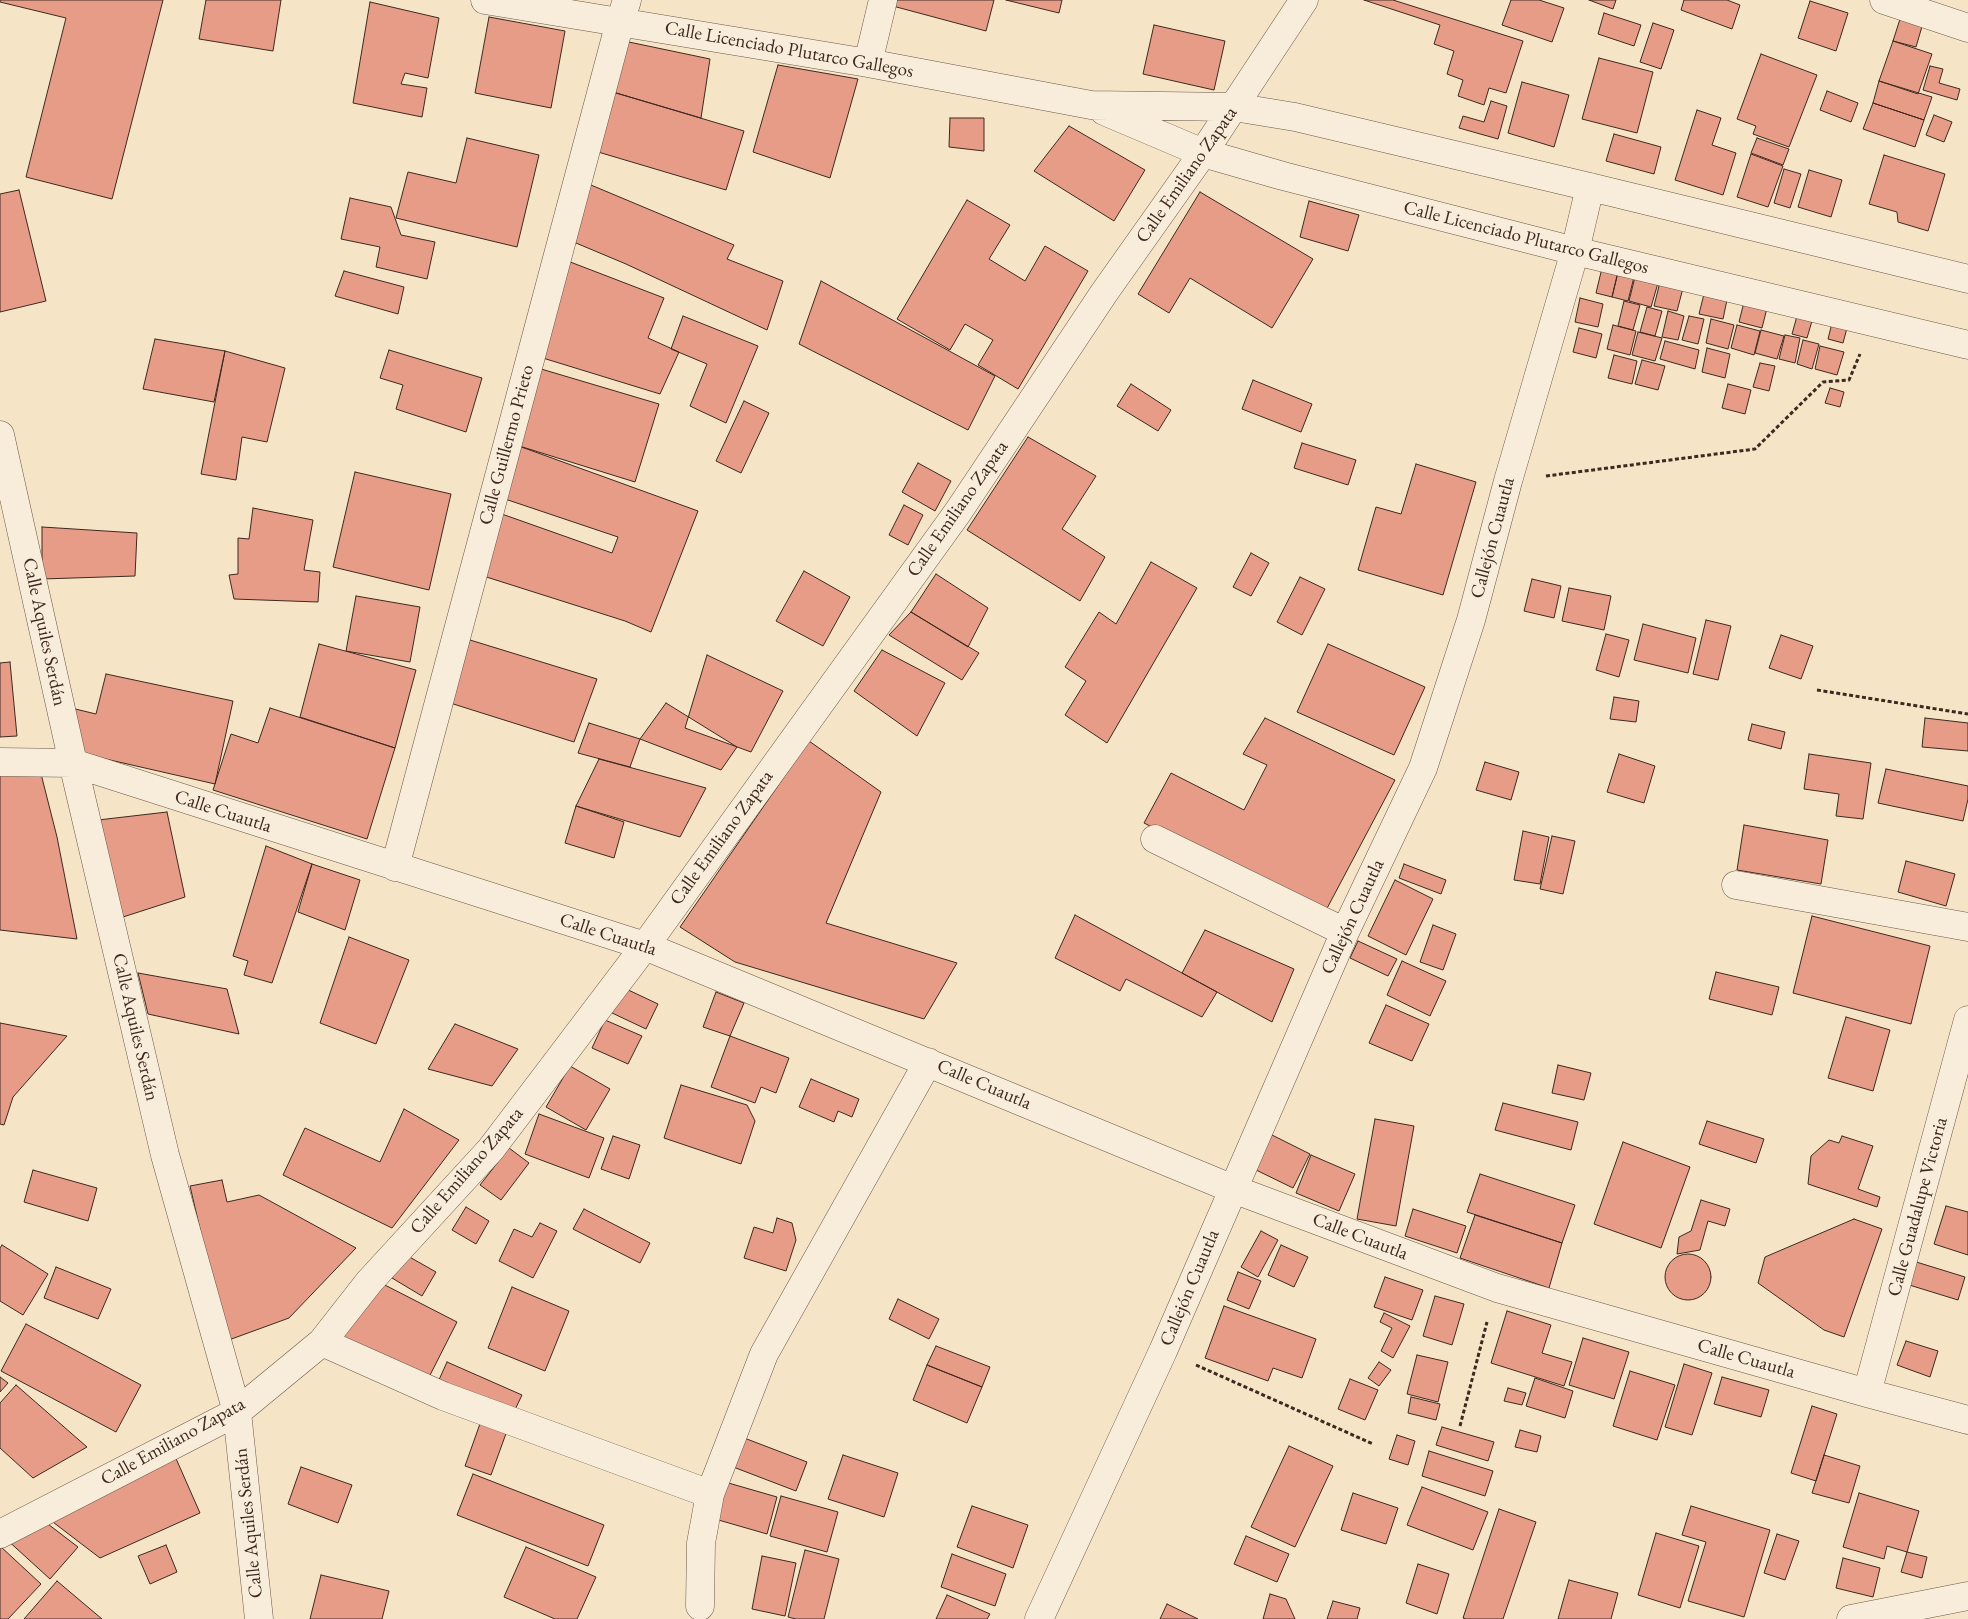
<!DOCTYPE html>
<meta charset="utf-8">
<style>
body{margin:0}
canvas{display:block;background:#f5e4c6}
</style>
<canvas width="1968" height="1619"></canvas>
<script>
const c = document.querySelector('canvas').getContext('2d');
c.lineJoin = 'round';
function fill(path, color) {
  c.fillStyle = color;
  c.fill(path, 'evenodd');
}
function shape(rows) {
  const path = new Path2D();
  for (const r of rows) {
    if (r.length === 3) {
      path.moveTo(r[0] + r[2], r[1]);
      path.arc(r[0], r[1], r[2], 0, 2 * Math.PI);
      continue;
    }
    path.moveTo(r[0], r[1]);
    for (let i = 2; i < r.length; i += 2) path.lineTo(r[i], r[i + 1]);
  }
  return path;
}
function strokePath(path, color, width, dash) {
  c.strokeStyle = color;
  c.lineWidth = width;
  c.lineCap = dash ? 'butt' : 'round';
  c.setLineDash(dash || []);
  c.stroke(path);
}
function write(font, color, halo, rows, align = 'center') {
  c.font = font + ' "EB Garamond",serif';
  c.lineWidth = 4;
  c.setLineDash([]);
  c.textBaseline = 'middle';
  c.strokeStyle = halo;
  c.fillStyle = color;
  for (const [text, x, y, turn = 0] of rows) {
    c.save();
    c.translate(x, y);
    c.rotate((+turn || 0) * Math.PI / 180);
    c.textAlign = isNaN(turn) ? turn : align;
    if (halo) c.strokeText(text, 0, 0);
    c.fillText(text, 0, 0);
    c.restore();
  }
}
const building = shape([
 [0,0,163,0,112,199,26,177,66,18,0,2,0,0],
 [206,0,281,0,273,51,199,39,206,0],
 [891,0,994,0,986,31,889,5,891,0],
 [1006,0,1062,0,1059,13,1006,0],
 [1364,0,1393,0,1523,41,1506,93,1489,88,1484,105,1458,96,1463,80,1447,74,1454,51,1434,44,1440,25,1364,0],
 [1511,0,1539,0,1564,8,1552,42,1502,25,1511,0],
 [1589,0,1616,0,1613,9,1589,0],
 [1684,0,1727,0,1740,5,1732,29,1681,10,1684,0],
 [1810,1,1848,13,1836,51,1798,38,1810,1],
 [370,2,439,18,428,78,405,73,401,84,427,88,422,117,353,103,370,2],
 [1604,13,1641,25,1634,46,1598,34,1604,13],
 [1901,16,1923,23,1916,47,1893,41,1901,16],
 [489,17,565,31,551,108,475,93,489,17],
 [1653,23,1674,30,1661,69,1640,62,1653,23],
 [1154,25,1225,41,1214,90,1143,74,1154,25],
 [624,41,710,59,701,118,606,90,624,41],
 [1893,41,1932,54,1918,94,1879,81,1893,41],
 [1761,54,1817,75,1789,147,1753,134,1756,126,1737,119,1761,54],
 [1599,58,1653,72,1637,133,1582,119,1599,58],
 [778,65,858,79,830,178,753,152,778,65],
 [1930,66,1943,69,1939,83,1960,89,1957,100,1923,90,1930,66],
 [1879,81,1932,97,1924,120,1873,103,1879,81],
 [1522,82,1569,95,1554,147,1508,133,1522,82],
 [606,90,744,131,726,190,588,149,606,90],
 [1827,91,1858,103,1851,122,1820,110,1827,91],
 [1491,101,1507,106,1498,139,1459,128,1463,116,1484,122,1491,101],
 [1873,103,1924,120,1915,147,1863,129,1873,103],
 [1697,110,1721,118,1712,145,1736,153,1723,195,1675,180,1697,110],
 [1934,115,1952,122,1944,142,1926,135,1934,115],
 [950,118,984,118,984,151,949,147,950,118],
 [1069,126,1145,170,1114,221,1034,171,1069,126],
 [1614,134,1661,147,1654,174,1606,161,1614,134],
 [467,138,539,155,517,247,396,218,408,172,456,183,467,138],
 [1757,138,1789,149,1783,165,1751,153,1757,138],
 [1751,154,1783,166,1768,207,1737,197,1751,154],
 [1884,155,1945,174,1928,231,1898,222,1897,212,1869,204,1884,155],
 [1784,169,1801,174,1790,208,1774,203,1784,169],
 [1809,170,1842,180,1831,217,1798,207,1809,170],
 [579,180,734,245,727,259,783,281,767,330,626,264,564,238,579,180],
 [19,190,46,301,0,312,0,194,19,190],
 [1200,192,1313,259,1272,328,1190,278,1169,313,1138,294,1200,192],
 [350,198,391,207,401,235,435,242,427,279,376,267,380,247,341,239,350,198],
 [967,200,1010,225,989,259,1025,281,1045,246,1088,271,1018,389,978,365,993,340,965,324,950,350,897,319,967,200],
 [1309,201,1359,215,1348,251,1300,237,1309,201],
 [565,260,664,298,648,338,679,352,660,394,533,355,565,260],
 [1602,268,1618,272,1612,297,1596,293,1602,268],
 [344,271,404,287,398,314,335,296,344,271],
 [1618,272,1634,277,1628,301,1612,297,1618,272],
 [1635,277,1658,283,1651,307,1629,301,1635,277],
 [821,281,995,376,968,430,799,344,821,281],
 [1660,282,1683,288,1677,311,1654,306,1660,282],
 [1705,290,1728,295,1723,319,1699,314,1705,290],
 [1580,298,1603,304,1598,327,1575,322,1580,298],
 [1745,298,1768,304,1762,328,1739,322,1745,298],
 [1624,301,1640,305,1633,330,1618,326,1624,301],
 [1647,307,1662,311,1655,336,1640,332,1647,307],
 [1799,309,1814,314,1807,338,1792,334,1799,309],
 [1668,311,1684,316,1678,340,1662,337,1668,311],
 [683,316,758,346,726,423,690,406,707,364,671,349,683,316],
 [1689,316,1704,319,1698,344,1682,340,1689,316],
 [1711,319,1734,325,1728,349,1706,343,1711,319],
 [1832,323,1847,328,1843,343,1828,339,1832,323],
 [1613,325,1636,331,1630,355,1607,349,1613,325],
 [1737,325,1760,331,1754,355,1731,348,1737,325],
 [1579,328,1602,334,1596,358,1573,352,1579,328],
 [1761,330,1784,336,1777,359,1755,353,1761,330],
 [1638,332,1662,338,1655,361,1632,355,1638,332],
 [1785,335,1800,338,1795,363,1779,359,1785,335],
 [155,339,225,351,214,402,143,389,155,339],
 [1803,340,1819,344,1812,369,1797,364,1803,340],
 [1665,341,1699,350,1695,369,1660,359,1665,341],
 [1820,346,1844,352,1837,375,1815,369,1820,346],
 [1707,348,1730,354,1725,378,1702,372,1707,348],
 [389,350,482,378,466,432,396,409,403,385,380,378,389,350],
 [225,351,285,368,267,442,242,437,236,480,201,474,225,351],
 [1614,355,1637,361,1632,384,1608,378,1614,355],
 [1642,360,1665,366,1658,390,1635,384,1642,360],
 [1760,363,1775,366,1769,391,1753,387,1760,363],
 [531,366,659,404,635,482,516,445,531,366],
 [1253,380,1312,404,1301,432,1242,409,1253,380],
 [1131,384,1171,410,1158,431,1117,406,1131,384],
 [1728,384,1751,390,1745,414,1722,408,1728,384],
 [1830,388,1844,392,1840,407,1825,403,1830,388],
 [744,401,769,413,741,473,716,461,744,401],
 [1028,437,1096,476,1062,529,1105,557,1080,601,967,530,1028,437],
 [1302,443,1356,460,1348,485,1294,468,1302,443],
 [516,445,698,511,651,632,625,621,477,574,499,513,612,553,618,537,505,499,516,445],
 [918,463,951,481,935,511,902,492,918,463],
 [1416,464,1476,482,1443,595,1358,570,1376,507,1401,514,1416,464],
 [355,472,451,494,429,590,333,567,355,472],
 [904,505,923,515,908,545,889,535,904,505],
 [253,508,313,520,304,570,320,572,318,602,234,599,229,575,238,574,238,538,249,539,253,508],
 [42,527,137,533,135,576,42,579,42,527],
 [1251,553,1269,563,1251,596,1233,587,1251,553],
 [1151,562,1197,588,1107,743,1065,715,1086,681,1065,667,1099,612,1116,624,1151,562],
 [804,571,850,597,823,646,776,621,804,571],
 [936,574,988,608,968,647,911,612,936,574],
 [1300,577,1325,589,1302,635,1277,622,1300,577],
 [1532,579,1561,586,1554,618,1524,611,1532,579],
 [1569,588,1611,596,1604,630,1562,621,1569,588],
 [356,596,420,607,410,662,346,651,356,596],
 [911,612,979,653,962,680,889,635,911,612],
 [1706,620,1731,626,1718,680,1693,674,1706,620],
 [1643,624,1696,638,1688,673,1634,660,1643,624],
 [1606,634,1629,640,1619,677,1596,670,1606,634],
 [1781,635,1813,646,1801,679,1769,668,1781,635],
 [470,640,597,679,574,742,447,702,470,640],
 [319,644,416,670,395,748,300,717,319,644],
 [1328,644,1425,687,1394,755,1297,712,1328,644],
 [882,650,945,683,917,736,854,691,882,650],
 [707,655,783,691,751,752,685,728,707,655],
 [10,662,17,736,0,737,0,663,10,662],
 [106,674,233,701,215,784,75,752,63,706,96,714,106,674],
 [1614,697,1639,701,1636,722,1610,719,1614,697],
 [666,703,737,747,721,770,640,739,666,703],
 [270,708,395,748,367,839,213,790,231,734,258,743,270,708],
 [1265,718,1395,780,1324,914,1144,823,1171,773,1244,810,1267,765,1243,754,1265,718],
 [1925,718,1968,723,1968,751,1922,747,1925,718],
 [589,723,640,739,630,767,578,753,589,723],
 [1752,724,1785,732,1781,749,1748,740,1752,724],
 [809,741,881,792,826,923,957,963,924,1019,735,962,680,927,809,741],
 [1619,754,1655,766,1644,803,1607,792,1619,754],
 [1809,754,1871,763,1863,819,1836,816,1839,794,1804,789,1809,754],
 [599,759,706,788,680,837,576,806,599,759],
 [1485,762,1519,772,1511,800,1476,790,1485,762],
 [39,766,57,837,77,939,0,930,0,768,39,766],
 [1886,769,1968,786,1968,799,1963,821,1878,803,1886,769],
 [576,806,624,822,614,858,565,843,576,806],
 [167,812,185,897,123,917,98,820,167,812],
 [1744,825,1828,840,1821,884,1737,870,1744,825],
 [1523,831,1549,837,1540,884,1514,880,1523,831],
 [1552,836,1575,841,1563,894,1540,889,1552,836],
 [266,846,312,864,272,983,244,975,248,961,233,956,266,846],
 [1906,861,1955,874,1946,906,1898,892,1906,861],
 [312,864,360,880,345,930,298,912,312,864],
 [1404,864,1446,880,1441,894,1399,878,1404,864],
 [1395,880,1433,899,1406,955,1368,936,1395,880],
 [1075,915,1217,992,1202,1017,1126,979,1120,991,1055,958,1075,915],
 [1812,916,1930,946,1911,1024,1793,993,1812,916],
 [1433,925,1456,934,1443,970,1420,962,1433,925],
 [1205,930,1294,969,1272,1022,1182,973,1205,930],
 [349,937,409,960,376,1044,320,1023,349,937],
 [1358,941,1397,959,1388,976,1350,958,1358,941],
 [1402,961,1446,981,1430,1016,1387,995,1402,961],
 [1716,972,1779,987,1772,1015,1709,999,1716,972],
 [138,973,227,989,239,1034,148,1014,138,973],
 [622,987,658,1004,646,1029,610,1012,622,987],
 [716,992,744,1003,730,1036,703,1027,716,992],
 [1386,1005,1429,1024,1412,1061,1369,1043,1386,1005],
 [1846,1017,1890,1030,1873,1091,1828,1078,1846,1017],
 [605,1020,642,1036,628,1064,592,1048,605,1020],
 [0,1023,67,1036,13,1097,4,1125,0,1124,0,1023],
 [455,1024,518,1049,492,1086,428,1069,455,1024],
 [730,1036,789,1058,776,1093,761,1087,755,1103,711,1087,730,1036],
 [1558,1065,1591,1073,1584,1100,1552,1093,1558,1065],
 [570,1066,610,1089,586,1130,546,1107,570,1066],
 [811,1079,859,1099,852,1117,838,1111,834,1122,799,1107,811,1079],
 [681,1085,747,1105,755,1121,741,1164,664,1138,681,1085],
 [1503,1103,1578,1122,1571,1150,1495,1130,1503,1103],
 [404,1109,459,1140,392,1228,283,1175,305,1128,380,1162,404,1109],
 [539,1114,604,1138,589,1178,525,1154,539,1114],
 [1375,1119,1414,1126,1396,1226,1357,1219,1375,1119],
 [1707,1121,1764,1139,1756,1163,1699,1144,1707,1121],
 [1272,1135,1310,1154,1293,1188,1254,1169,1272,1135],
 [613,1136,640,1145,629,1179,601,1169,613,1136],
 [1842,1136,1873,1146,1858,1189,1880,1197,1877,1207,1808,1184,1811,1156,1829,1140,1839,1143,1842,1136],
 [1623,1142,1690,1167,1661,1248,1594,1224,1623,1142],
 [509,1148,529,1163,501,1200,480,1185,509,1148],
 [1311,1155,1355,1174,1339,1211,1296,1193,1311,1155],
 [33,1170,97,1188,88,1221,24,1202,33,1170],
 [1480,1174,1575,1205,1562,1243,1467,1212,1480,1174],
 [222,1180,227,1202,259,1195,356,1248,289,1318,226,1341,190,1186,222,1180],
 [1701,1200,1730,1209,1725,1226,1708,1221,1700,1250,1677,1254,1679,1237,1691,1231,1701,1200],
 [1946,1206,1968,1212,1968,1255,1934,1244,1946,1206],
 [466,1207,489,1221,476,1244,452,1230,466,1207],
 [584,1209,650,1243,640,1263,573,1229,584,1209],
 [1413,1209,1466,1226,1457,1253,1405,1236,1413,1209],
 [1475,1215,1562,1243,1549,1288,1460,1258,1475,1215],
 [777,1218,792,1223,796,1240,786,1271,744,1258,754,1227,773,1233,777,1218],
 [1854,1219,1882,1229,1844,1337,1824,1330,1758,1283,1765,1257,1854,1219],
 [540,1223,557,1231,533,1278,499,1261,514,1229,532,1237,540,1223],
 [1261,1231,1278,1240,1258,1277,1241,1267,1261,1231],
 [2,1245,48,1274,23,1315,0,1301,0,1248,2,1245],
 [1281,1245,1308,1257,1294,1287,1268,1275,1281,1245],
 [1688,1277,23],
 [406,1255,436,1272,422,1296,392,1278,406,1255],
 [1913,1261,1965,1277,1958,1300,1906,1284,1913,1261],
 [56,1267,111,1289,98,1319,44,1298,56,1267],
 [1238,1272,1261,1281,1249,1309,1227,1300,1238,1272],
 [1385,1277,1423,1290,1412,1320,1374,1307,1385,1277],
 [379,1282,457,1322,427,1381,340,1335,379,1282],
 [512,1287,569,1311,545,1371,488,1348,512,1287],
 [1435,1296,1464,1304,1452,1345,1423,1336,1435,1296],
 [898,1299,939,1319,929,1339,889,1319,898,1299],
 [1224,1306,1316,1339,1302,1378,1273,1368,1268,1381,1205,1358,1224,1306],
 [1507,1311,1551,1325,1542,1353,1572,1362,1564,1386,1491,1363,1507,1311],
 [1384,1313,1410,1326,1393,1358,1381,1351,1392,1328,1380,1322,1384,1313],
 [26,1324,141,1385,116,1432,1,1371,26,1324],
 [1583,1338,1629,1352,1614,1399,1569,1385,1583,1338],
 [1906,1341,1938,1351,1930,1377,1897,1365,1906,1341],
 [936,1346,990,1367,982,1387,927,1365,936,1346],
 [1417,1355,1448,1362,1438,1402,1407,1394,1417,1355],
 [447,1362,522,1395,512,1416,438,1382,447,1362],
 [1379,1362,1391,1370,1379,1386,1368,1378,1379,1362],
 [1684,1364,1712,1373,1692,1435,1665,1427,1684,1364],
 [927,1365,982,1387,967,1423,913,1400,927,1365],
 [1630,1371,1675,1385,1657,1440,1613,1426,1630,1371],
 [0,1377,8,1383,0,1392,0,1377],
 [1722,1377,1769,1390,1761,1417,1714,1404,1722,1377],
 [1535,1378,1573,1391,1565,1418,1526,1406,1535,1378],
 [1350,1379,1378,1390,1365,1420,1338,1409,1350,1379],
 [16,1385,87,1447,33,1478,0,1448,0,1403,16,1385],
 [1508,1388,1526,1393,1522,1405,1504,1401,1508,1388],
 [1411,1397,1440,1404,1436,1420,1408,1413,1411,1397],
 [1812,1406,1837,1414,1816,1481,1791,1473,1812,1406],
 [482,1418,508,1428,491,1475,465,1466,482,1418],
 [1442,1427,1494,1442,1488,1461,1436,1445,1442,1427],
 [1520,1430,1541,1436,1537,1452,1515,1447,1520,1430],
 [1397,1435,1415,1441,1408,1465,1389,1459,1397,1435],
 [739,1436,807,1462,796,1491,728,1465,739,1436],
 [1289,1446,1333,1466,1295,1547,1251,1527,1289,1446],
 [1429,1451,1493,1471,1485,1496,1422,1476,1429,1451],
 [174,1454,200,1513,100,1558,45,1516,174,1454],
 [843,1455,898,1473,884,1517,828,1499,843,1455],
 [1824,1455,1860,1466,1849,1503,1812,1493,1824,1455],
 [301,1467,352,1485,338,1523,288,1504,301,1467],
 [473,1474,604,1525,588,1566,457,1515,473,1474],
 [725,1482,777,1497,767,1534,715,1519,725,1482],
 [1422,1487,1488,1512,1473,1550,1407,1525,1422,1487],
 [1353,1493,1398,1508,1386,1544,1341,1530,1353,1493],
 [1859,1493,1919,1511,1907,1552,1887,1546,1884,1559,1843,1547,1859,1493],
 [781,1496,838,1512,827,1552,770,1536,781,1496],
 [972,1506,1028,1525,1013,1568,957,1547,972,1506],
 [1691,1506,1770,1530,1744,1617,1688,1601,1706,1542,1682,1535,1691,1506],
 [1499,1509,1536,1522,1503,1619,1466,1619,1463,1618,1499,1509],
 [40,1518,78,1547,50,1579,5,1538,40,1518],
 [1656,1533,1699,1546,1680,1608,1638,1595,1656,1533],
 [1777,1534,1799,1541,1785,1580,1764,1573,1777,1534],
 [1246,1536,1289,1554,1277,1582,1234,1564,1246,1536],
 [166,1545,177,1572,150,1584,138,1556,166,1545],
 [0,1546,41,1584,8,1619,0,1619,0,1546],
 [526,1547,596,1577,577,1619,555,1619,504,1597,526,1547],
 [805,1550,839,1559,824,1619,796,1619,788,1617,805,1550],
 [1907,1552,1927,1557,1922,1578,1901,1572,1907,1552],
 [952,1554,1006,1574,995,1606,941,1587,952,1554],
 [762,1556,796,1563,785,1616,752,1609,762,1556],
 [1843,1558,1880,1568,1873,1597,1836,1588,1843,1558],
 [1418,1564,1449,1574,1437,1614,1406,1603,1418,1564],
 [321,1575,389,1591,382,1619,310,1619,321,1575],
 [1569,1580,1618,1593,1611,1619,1558,1619,1569,1580],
 [57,1581,102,1619,24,1619,57,1581],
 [1270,1594,1286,1599,1295,1619,1263,1619,1270,1594],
 [947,1595,990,1614,987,1619,936,1619,947,1595],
 [1333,1601,1360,1608,1357,1619,1327,1619,1333,1601],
 [1167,1604,1198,1619,1160,1619,1167,1604]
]);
fill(building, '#e79c88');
strokePath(building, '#3e2920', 1);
const minor = shape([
 [485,0,868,63,1091,105,1234,107,1295,117,1590,187,1968,279],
 [1884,0,1968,28],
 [868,63,883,0],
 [1104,111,1203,153,1283,176,1575,251,1968,345],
 [0,435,73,763,165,1155,237,1412,259,1619],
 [0,762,73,763,645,946,1233,1189,1497,1288,1867,1393,1968,1420],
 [1155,839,1345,932],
 [395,867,620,22,627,0],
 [1736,885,1968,927],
 [322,1342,443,1396,710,1494],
 [1867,1393,1968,1020],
 [0,1534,237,1412,322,1342,369,1282,491,1149,645,946,958,512,1104,293,1203,153,1304,0],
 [700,1606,701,1543,710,1494,764,1354,928,1062],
 [1039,1619,1163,1351,1345,932,1423,768,1471,620,1508,481,1575,251,1590,187],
 [1851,1619,1968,1596]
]);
strokePath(minor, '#6c584a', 29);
strokePath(shape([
 [1546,476,1755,449,1823,382,1849,380,1860,354],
 [1817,690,1968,714],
 [1196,1365,1373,1444],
 [1460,1426,1487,1322]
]), '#3e2920', 3, [4, 2.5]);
strokePath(minor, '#f8edda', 28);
write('19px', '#3e2920', '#f8edda', [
 ["Calle Licenciado Plutarco Gallegos",789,50,10],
 ["Calle Emiliano Zapata",1187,175,-55],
 ["Calle Licenciado Plutarco Gallegos",1526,238,14],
 ["Calle Guillermo Prieto",507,445,-75],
 ["Calle Emiliano Zapata",958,509,-55],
 ["Callejón Cuautla",1493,538,-75],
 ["Calle Aquiles Serdán",44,632,78],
 ["Calle Cuautla",223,812,18],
 ["Calle Emiliano Zapata",722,838,-54],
 ["Callejón Cuautla",1353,917,-65],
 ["Calle Cuautla",608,935,18],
 ["Calle Aquiles Serdán",135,1027,77],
 ["Calle Cuautla",984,1085,23],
 ["Calle Emiliano Zapata",467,1171,-49],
 ["Calle Guadalupe Victoria",1918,1207,-75],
 ["Calle Cuautla",1360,1237,21],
 ["Callejón Cuautla",1190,1288,-67],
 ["Calle Cuautla",1746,1359,16],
 ["Calle Emiliano Zapata",173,1442,-29],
 ["Calle Aquiles Serdán",249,1523,-96]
]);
</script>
